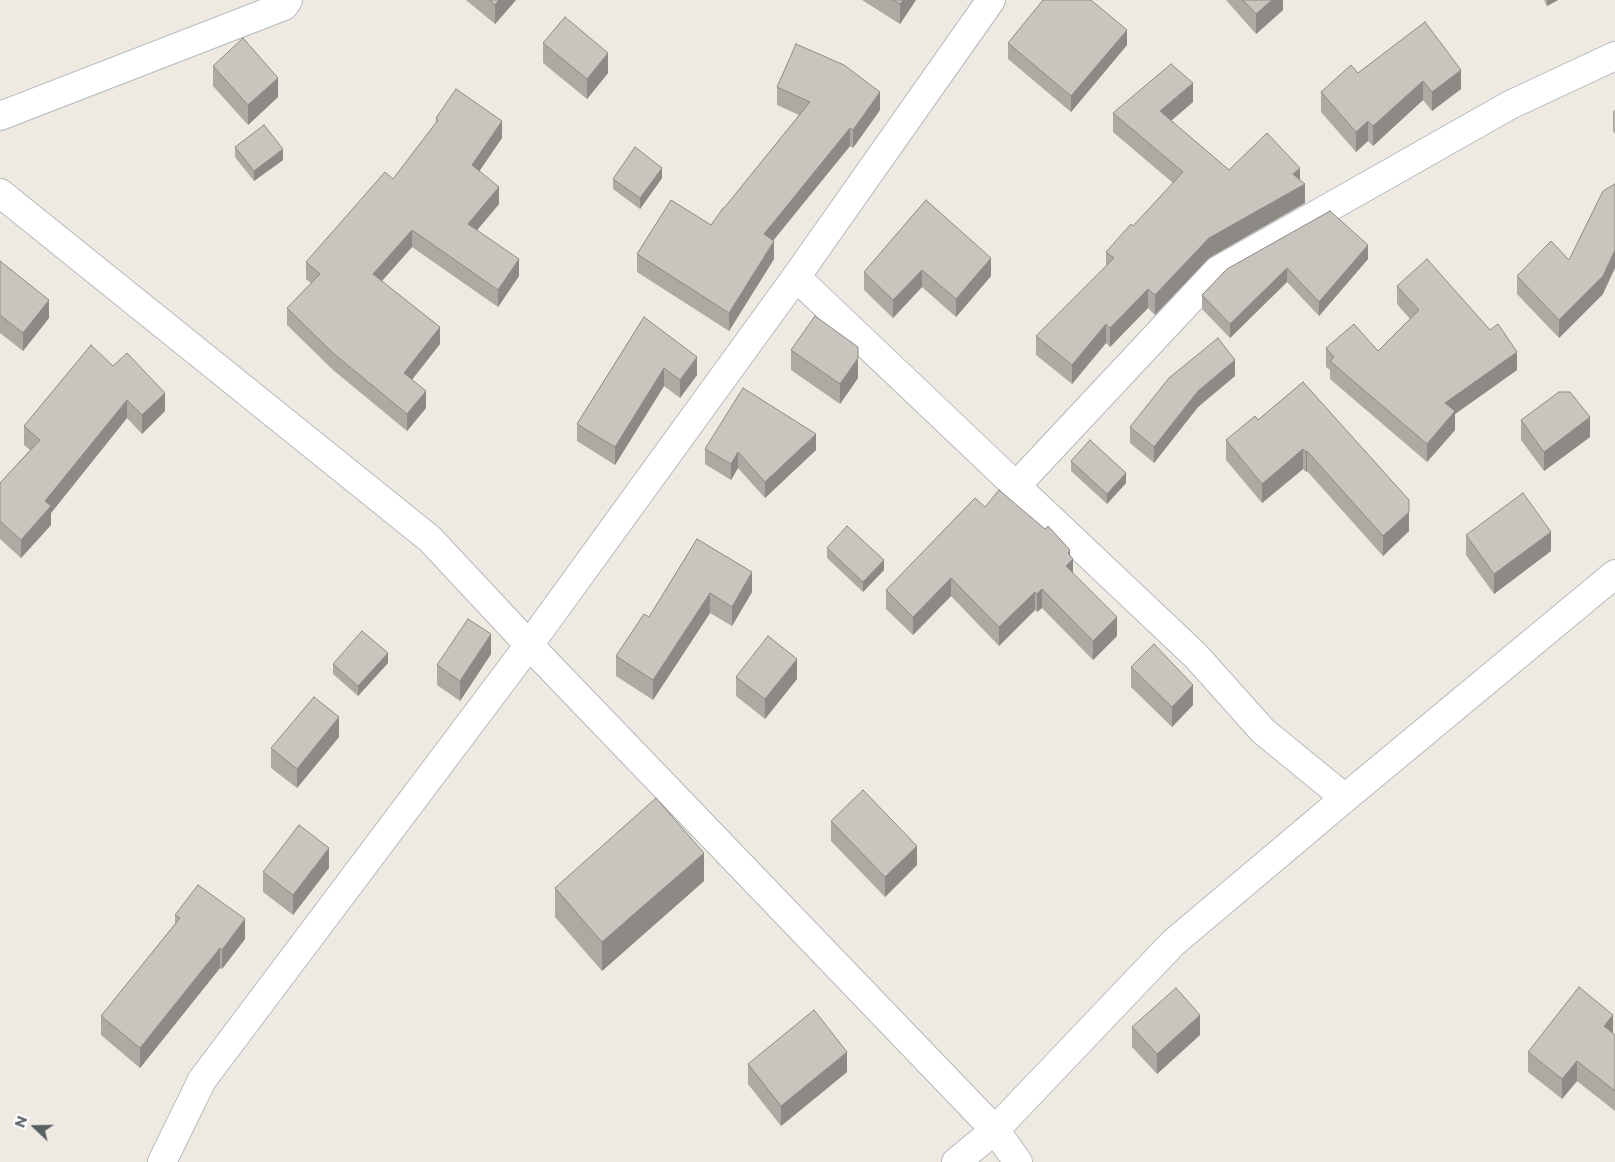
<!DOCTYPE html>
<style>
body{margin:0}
#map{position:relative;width:1615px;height:1162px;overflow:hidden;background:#eeeae1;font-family:Montserrat,sans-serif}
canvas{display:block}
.north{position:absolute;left:10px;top:1102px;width:50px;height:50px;-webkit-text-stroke:4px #fff;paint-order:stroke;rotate:291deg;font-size:14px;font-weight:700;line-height:20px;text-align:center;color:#5a5f64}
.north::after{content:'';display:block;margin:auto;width:18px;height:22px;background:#5a5f64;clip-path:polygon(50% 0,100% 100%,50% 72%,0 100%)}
</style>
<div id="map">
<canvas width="1615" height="1162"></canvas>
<div class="north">N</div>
</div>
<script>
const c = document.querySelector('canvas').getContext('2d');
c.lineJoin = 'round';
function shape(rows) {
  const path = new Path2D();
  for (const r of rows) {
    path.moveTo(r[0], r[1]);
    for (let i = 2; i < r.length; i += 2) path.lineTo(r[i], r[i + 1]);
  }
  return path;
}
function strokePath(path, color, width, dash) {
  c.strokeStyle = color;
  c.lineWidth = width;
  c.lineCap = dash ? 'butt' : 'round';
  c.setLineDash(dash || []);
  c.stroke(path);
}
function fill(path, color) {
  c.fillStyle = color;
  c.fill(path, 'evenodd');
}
const minor = shape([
 [0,116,284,6,288,0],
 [0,193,430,539,529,645,995,1130,1018,1162],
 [796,277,1016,486],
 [1345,798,1263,731,1196,656,1016,486,1217,271,1510,105,1615,56],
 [162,1162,202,1080,529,645,796,277,991,0]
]);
const tertiary = shape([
 [956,1162,995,1130,1173,943,1345,798,1615,574]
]);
strokePath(minor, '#b4b9bd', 30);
strokePath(tertiary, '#b4b9bd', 30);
strokePath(minor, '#fff', 28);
strokePath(tertiary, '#fff', 28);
fill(shape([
 [466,0,516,0,495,24],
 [862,0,916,0,900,24],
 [1226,0,1283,0,1283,10,1256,34],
 [1544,0,1558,0,1547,6],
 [1425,22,1461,89,1432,111,1423,100,1373,146,1368,141,1356,152,1321,112,1321,92,1358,73],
 [543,43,608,73,587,99,543,63],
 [1008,43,1127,45,1071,112,1008,59],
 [213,66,278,97,248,125,213,86],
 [777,87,880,110,853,148,850,146,773,240,774,259,729,331,637,272,637,254,711,225,799,115,777,105],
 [1193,102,1171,121,1229,170,1300,179,1305,203,1209,258,1155,315,1148,308,1110,347,1106,343,1072,384,1036,355,1036,336,1106,266,1106,252,1133,226,1173,183,1113,132,1113,113],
 [1615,110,1615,134,1613,131,1613,111],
 [436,118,502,138,479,171,499,204,477,230,519,276,498,307,412,247,382,281,440,344,412,379,426,408,407,431,333,370,287,325,287,308,311,283,306,279,306,262,393,179,436,123],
 [235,147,283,160,254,181,235,157],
 [662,178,640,209,613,189,613,179],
 [926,200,991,276,956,317,922,287,893,318,864,290,864,272],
 [1368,259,1319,316,1287,282,1230,338,1202,309,1202,295,1227,269],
 [1569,260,1603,294,1559,338,1517,294,1517,276],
 [0,261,49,318,23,351,0,333],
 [1397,286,1517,370,1455,414,1455,430,1427,462,1330,379,1330,370,1326,367,1326,348,1378,351,1410,319,1397,304],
 [644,317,697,375,680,398,664,386,615,465,577,441,577,424],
 [791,350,858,378,840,404,791,370],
 [113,366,165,411,142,434,127,418,51,513,51,525,21,558,0,539,0,483,30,450,24,445,24,426],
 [1235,376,1198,407,1154,463,1130,443,1130,427],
 [1303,382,1409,531,1383,556,1307,471,1306,472,1303,469,1262,503,1226,460,1226,440,1258,420],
 [1521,420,1590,437,1544,471,1521,440],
 [705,449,816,450,765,498,738,468,731,480,705,464],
 [1071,461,1126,483,1107,504,1071,471],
 [985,507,1070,556,1073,574,1117,636,1093,660,1042,608,1037,612,1035,610,999,646,951,596,913,635,886,609,886,590],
 [1466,535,1551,551,1494,594,1466,555],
 [697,539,752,592,732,626,710,613,653,700,616,676,616,656,649,617],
 [827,548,884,570,863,592,827,558],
 [491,654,460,701,437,685,437,665],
 [388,663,358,696,333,674,333,664],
 [1131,667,1193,705,1172,727,1131,687],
 [736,677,797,679,765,719,736,696],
 [339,737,297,788,271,768,271,748],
 [831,821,917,865,885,897,831,841],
 [329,868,293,915,263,892,263,872],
 [704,881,602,971,555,917,555,888],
 [175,915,245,939,222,969,220,968,140,1068,101,1035,101,1016,175,924],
 [1132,1027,1200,1035,1157,1074,1132,1047],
 [1613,1034,1615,1035,1615,1111,1577,1081,1562,1099,1528,1072,1528,1052],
 [748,1064,847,1072,781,1126,748,1084]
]), '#ada9a3');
fill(shape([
 [499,0,516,0,495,24,495,5],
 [903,0,916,0,900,24,900,4],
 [1272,0,1283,0,1283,10,1256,34,1256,14],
 [1547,0,1558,0,1547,6],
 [1127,30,1127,45,1071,112,1071,96],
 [608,53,608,73,587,99,587,79],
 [1461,70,1461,89,1432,111,1432,92],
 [278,78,278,97,248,125,248,105],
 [1423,81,1423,100,1373,146,1373,126],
 [1193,83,1193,102,1160,130,1160,111],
 [880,92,880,110,853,148,853,130],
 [502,121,502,138,472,182,472,165],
 [1368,121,1368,141,1356,152,1356,132],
 [850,128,850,146,764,252,764,234],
 [283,149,283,160,254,181,254,171],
 [662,168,662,178,640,209,640,198],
 [1300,168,1300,187,1305,184,1305,203,1209,258,1155,315,1155,295,1209,238,1293,174],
 [499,187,499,204,468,241,468,224],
 [412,230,412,247,373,291,373,274],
 [774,241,774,259,729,331,729,313],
 [1368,245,1368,259,1319,316,1319,302],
 [1615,250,1615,268,1603,294,1559,338,1559,320],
 [991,258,991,276,956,317,956,299],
 [519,259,519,276,498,307,498,290],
 [1287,268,1287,282,1230,338,1230,324],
 [922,270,922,287,893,318,893,300],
 [1148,289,1148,308,1110,347,1110,328],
 [49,300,49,318,23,351,23,333],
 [1106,324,1106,343,1072,384,1072,365],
 [440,327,440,344,404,390,404,373],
 [1517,352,1517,370,1455,414,1455,430,1427,462,1427,444,1445,403],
 [697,357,697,375,680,398,680,380],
 [858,358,858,378,840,404,840,384],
 [1235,360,1235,376,1198,407,1154,463,1154,447,1198,391],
 [664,368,664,386,615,465,615,447],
 [426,391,426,408,407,431,407,414],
 [165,393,165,411,142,434,142,415],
 [127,400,127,418,51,513,51,525,21,558,21,540,45,501],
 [1590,417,1590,437,1544,471,1544,452],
 [816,434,816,450,765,498,765,482],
 [1303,449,1303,469,1262,503,1262,484],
 [1307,451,1307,471,1306,472,1306,452],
 [738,452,738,468,731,480,731,464],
 [1126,473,1126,483,1107,504,1107,494],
 [1409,512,1409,531,1383,556,1383,536],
 [1551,532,1551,551,1494,594,1494,574],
 [1070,550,1070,561,1073,559,1073,577,1066,566,1068,553],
 [884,560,884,570,863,592,863,582],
 [752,572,752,592,732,626,732,607],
 [951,578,951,596,913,635,913,617],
 [1042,589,1042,608,1037,612,1037,594],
 [1035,592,1035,610,999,646,999,627],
 [710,593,710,613,653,700,653,680],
 [1117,617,1117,636,1093,660,1093,641],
 [491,634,491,654,460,701,460,681],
 [388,653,388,663,358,696,358,686],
 [797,659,797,679,765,719,765,699],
 [1193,685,1193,705,1172,727,1172,707],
 [339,717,339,737,297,788,297,769],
 [917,846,917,865,885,897,885,877],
 [329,848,329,868,293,915,293,895],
 [704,853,704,881,602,971,602,942],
 [245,919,245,939,222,969,222,950],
 [220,948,220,968,140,1068,140,1048],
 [1200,1015,1200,1035,1157,1074,1157,1054],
 [1613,1015,1613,1034,1604,1026],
 [847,1052,847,1072,781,1126,781,1106],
 [1577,1061,1577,1081,1562,1099,1562,1079]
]), '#8d8a85');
const building = shape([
 [490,0,499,0,495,5,490,0],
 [893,0,903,0,900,4,893,0],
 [1043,0,1091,0,1127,30,1071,96,1008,43,1043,0],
 [1243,0,1272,0,1256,14,1243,0],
 [565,17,608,53,587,79,543,43,565,17],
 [1425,22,1461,70,1432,92,1423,81,1373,126,1368,121,1356,132,1321,92,1351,65,1358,73,1425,22],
 [243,38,278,78,248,105,213,66,243,38],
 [796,44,844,65,880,92,853,130,850,128,764,234,774,241,729,313,637,254,671,200,711,225,723,208,724,208,810,102,777,87,796,44],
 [1171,64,1193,83,1160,111,1229,170,1267,133,1300,168,1293,174,1305,184,1209,238,1155,295,1148,289,1110,328,1106,324,1072,365,1036,336,1114,258,1106,252,1131,224,1133,226,1183,172,1113,113,1171,64],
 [456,89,502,121,472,165,499,187,468,224,519,259,498,290,412,230,373,274,440,327,404,373,426,391,407,414,333,353,287,308,320,274,306,262,385,172,393,179,438,120,436,118,456,89],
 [264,125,283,149,254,171,235,147,264,125],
 [635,147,662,168,640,198,613,179,635,147],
 [1615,184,1615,250,1603,276,1559,320,1517,276,1551,241,1569,260,1603,191,1615,184],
 [926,200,991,258,956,299,922,270,893,300,864,272,926,200],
 [1330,211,1368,245,1319,302,1287,268,1230,324,1202,295,1227,269,1330,211],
 [1427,259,1490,330,1498,324,1517,352,1445,403,1455,411,1427,444,1330,361,1334,357,1326,348,1354,324,1378,351,1419,310,1397,286,1427,259],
 [0,261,49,300,23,333,0,315,0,261],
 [815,316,858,347,858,358,840,384,791,350,815,316],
 [644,317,697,357,680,380,664,368,615,447,577,424,644,317],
 [1218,338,1235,360,1198,391,1154,447,1130,427,1169,378,1218,338],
 [91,345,113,366,127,353,165,393,142,415,127,400,45,501,51,506,21,540,0,521,0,483,40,440,24,426,91,345],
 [1303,382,1409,500,1409,512,1383,536,1307,451,1306,452,1303,449,1262,484,1226,440,1255,416,1258,420,1303,382],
 [743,388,816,434,765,482,738,452,731,464,705,449,743,388],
 [1559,392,1570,392,1590,417,1544,452,1521,420,1559,392],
 [1090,440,1126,473,1107,494,1071,461,1090,440],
 [999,490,1045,529,1048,526,1070,550,1068,553,1073,559,1066,566,1117,617,1093,641,1042,589,1037,594,1035,592,999,627,951,578,913,617,886,590,975,498,985,507,999,490],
 [1523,493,1551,532,1494,574,1466,535,1523,493],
 [847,526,884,560,863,582,827,548,847,526],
 [697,539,752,572,732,607,710,593,653,680,616,656,644,614,649,617,697,539],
 [468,619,491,634,460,681,437,665,468,619],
 [362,631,388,653,358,686,333,664,362,631],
 [768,636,797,659,765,699,736,677,768,636],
 [1154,644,1193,685,1172,707,1131,667,1154,644],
 [314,697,339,717,297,769,271,748,314,697],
 [863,790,917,846,885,877,831,821,863,790],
 [656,798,704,853,602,942,555,888,656,798],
 [299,825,329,848,293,895,263,872,299,825],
 [198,885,245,919,222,950,220,948,140,1048,101,1016,180,918,175,915,198,885],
 [1579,987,1613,1015,1604,1026,1615,1035,1615,1091,1577,1061,1562,1079,1528,1052,1579,987],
 [1176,988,1200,1015,1157,1054,1132,1027,1176,988],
 [814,1010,847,1052,781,1106,748,1064,814,1010]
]);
fill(building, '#c9c5be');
strokePath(building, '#8d8a85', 1);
</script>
